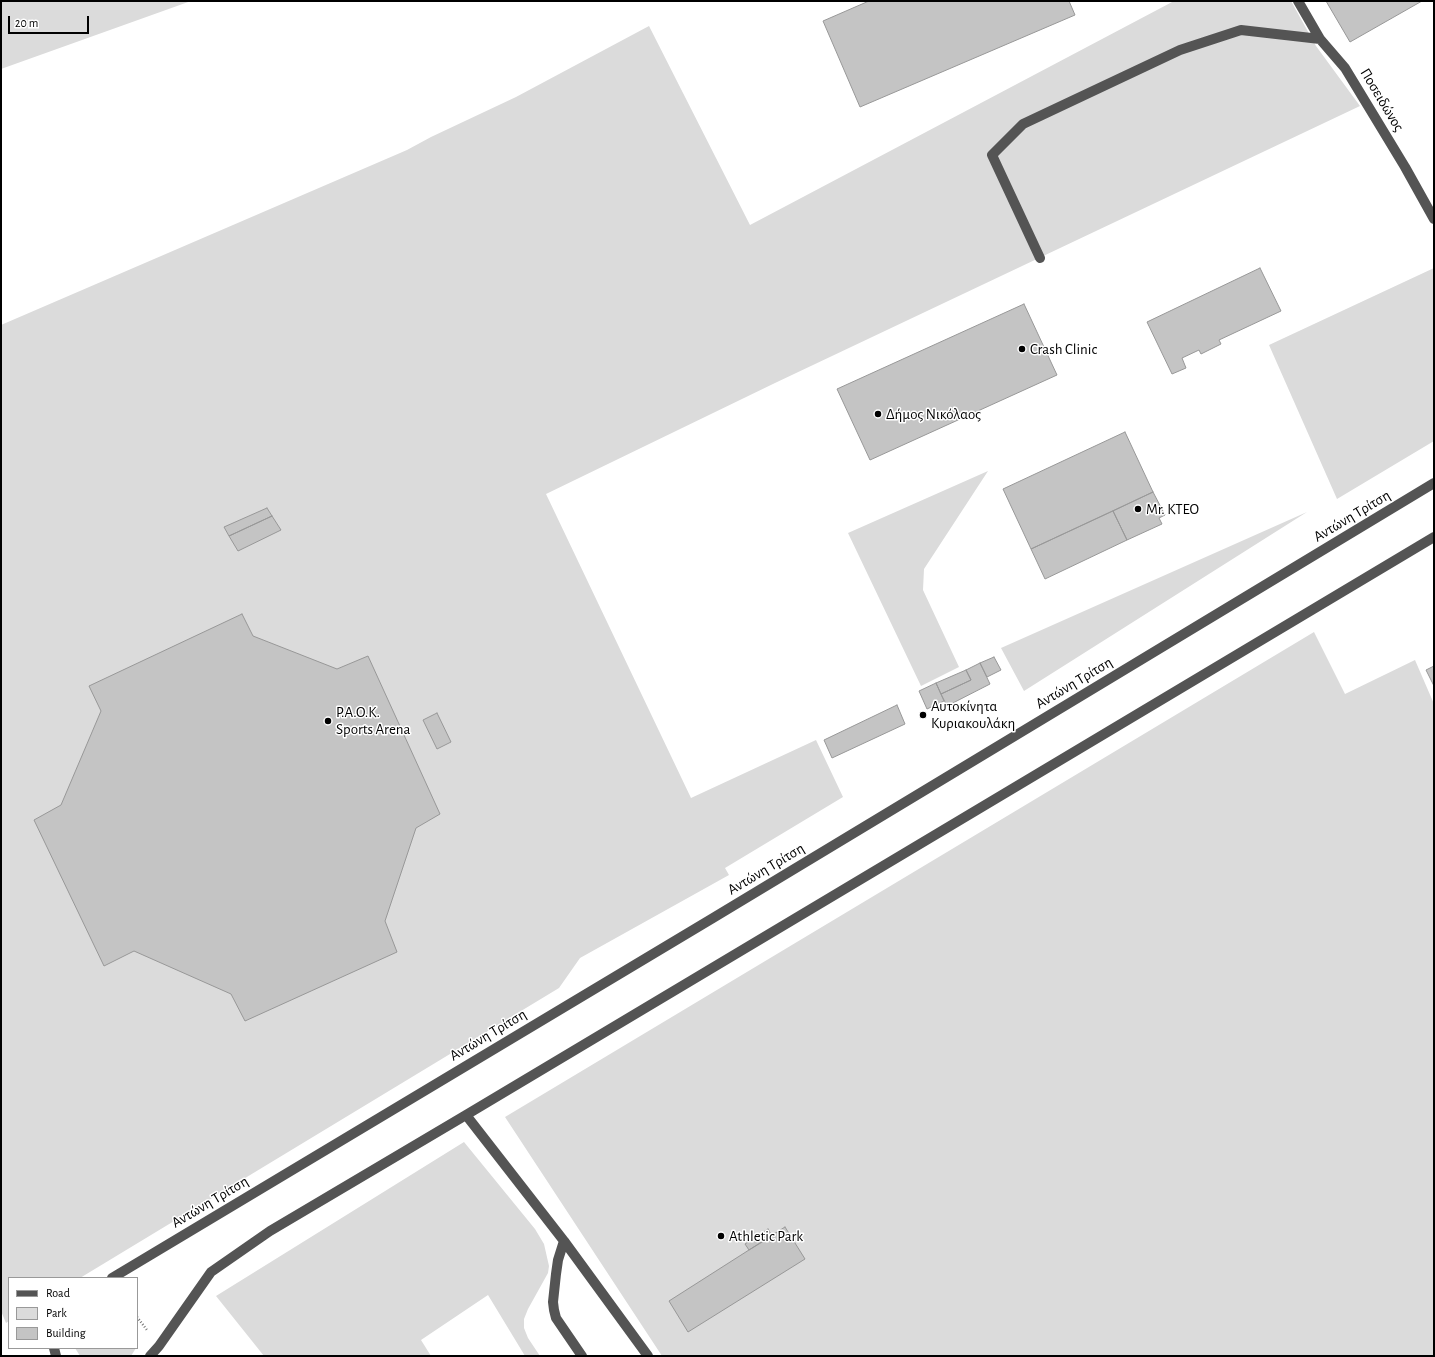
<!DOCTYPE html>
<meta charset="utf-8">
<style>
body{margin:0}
#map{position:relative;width:1435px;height:1357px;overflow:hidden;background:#fff;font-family:"Alegreya Sans",sans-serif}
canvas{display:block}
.frame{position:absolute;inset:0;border:2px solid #000;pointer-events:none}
.legend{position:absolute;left:8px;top:1277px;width:130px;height:72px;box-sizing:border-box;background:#fff;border:1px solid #999;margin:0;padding:5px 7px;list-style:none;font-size:12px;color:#000}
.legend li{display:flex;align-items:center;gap:8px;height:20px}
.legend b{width:20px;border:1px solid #999}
.scale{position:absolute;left:8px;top:16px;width:81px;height:18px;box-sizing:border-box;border:2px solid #000;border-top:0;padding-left:5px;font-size:12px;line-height:14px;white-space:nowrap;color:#000;-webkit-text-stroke:3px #fff;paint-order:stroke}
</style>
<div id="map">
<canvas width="1435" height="1357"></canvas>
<div class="frame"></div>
<ul class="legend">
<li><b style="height:5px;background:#545454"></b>Road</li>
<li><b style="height:11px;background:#dbdbdb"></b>Park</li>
<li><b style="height:11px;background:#c4c4c4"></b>Building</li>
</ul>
<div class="scale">20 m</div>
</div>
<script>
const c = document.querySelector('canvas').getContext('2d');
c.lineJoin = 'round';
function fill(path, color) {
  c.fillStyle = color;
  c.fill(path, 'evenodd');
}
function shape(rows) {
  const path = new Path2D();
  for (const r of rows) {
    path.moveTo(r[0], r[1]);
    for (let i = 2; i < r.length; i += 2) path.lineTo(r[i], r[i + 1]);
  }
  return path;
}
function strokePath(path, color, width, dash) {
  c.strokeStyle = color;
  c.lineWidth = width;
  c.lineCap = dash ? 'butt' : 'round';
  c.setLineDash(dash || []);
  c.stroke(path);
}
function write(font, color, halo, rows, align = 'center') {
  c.font = font + ' "Alegreya Sans",sans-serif';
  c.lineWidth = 3;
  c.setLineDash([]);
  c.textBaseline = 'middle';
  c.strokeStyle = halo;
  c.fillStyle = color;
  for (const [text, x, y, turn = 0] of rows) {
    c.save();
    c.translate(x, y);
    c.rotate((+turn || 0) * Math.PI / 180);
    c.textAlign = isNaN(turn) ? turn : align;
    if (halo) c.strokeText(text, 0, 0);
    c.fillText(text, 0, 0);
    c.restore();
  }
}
fill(shape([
 [1,1,191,1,1,69],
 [1174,1,1291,1,1316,46,1360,106,775,383,546,494,691,798,816,740,843,797,725,868,729,875,580,958,559,988,80,1278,9,1278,9,1321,6,1323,1,1311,1,325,407,150,431,137,516,97,649,26,750,225],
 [1434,268,1434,441,1337,499,1269,345],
 [988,471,924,569,923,590,959,667,921,686,848,533],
 [1307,512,1024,691,1001,648],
 [1314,632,1345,694,1415,660,1434,704,1434,1356,662,1356,505,1117],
 [464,1142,535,1229,544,1244,549,1266,548,1273,528,1309,524,1319,524,1328,528,1338,540,1356,525,1356,488,1295,421,1340,431,1356,264,1356,216,1296],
 [75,1348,136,1348,131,1356,80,1356]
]), '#dbdbdb');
const building = shape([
 [869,1,1069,1,1075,15,860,107,823,21,869,1],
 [1326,1,1422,1,1350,42,1326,1],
 [1260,268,1281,311,1219,340,1221,344,1201,354,1199,350,1182,358,1186,368,1172,374,1147,322,1260,268],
 [1024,304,1057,375,870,460,837,389,1024,304],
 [1125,432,1153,492,1031,549,1003,489,1125,432],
 [1153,492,1165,515,1159,518,1162,524,1127,540,1113,511,1153,492],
 [267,508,272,516,229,536,224,527,267,508],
 [1113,511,1127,540,1045,579,1031,549,1113,511],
 [272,516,281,530,238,551,229,536,272,516],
 [242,614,253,636,337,669,368,656,440,814,416,828,385,921,397,952,245,1021,231,994,134,951,104,966,34,820,61,805,101,711,89,686,242,614],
 [994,657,1001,670,987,677,980,663,994,657],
 [980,663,990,684,947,706,941,694,971,680,966,670,980,663],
 [1434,666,1434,686,1426,670,1434,666],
 [966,670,971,680,941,694,936,683,966,670],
 [936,683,944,701,927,709,919,691,936,683],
 [897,705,905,724,832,758,824,740,897,705],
 [437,713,451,742,437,749,423,720,437,713],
 [785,1227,805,1259,688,1332,669,1301,785,1227],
 [768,1229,772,1236,749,1250,745,1244,768,1229]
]);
fill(building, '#c4c4c4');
strokePath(building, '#989898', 1);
strokePath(shape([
 [137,1317,147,1330]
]), '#767676', 2.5, [1, 2]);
strokePath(shape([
 [1298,1,1320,39,1345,68,1405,167,1434,219],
 [1040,258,992,155,1023,124,1180,50,1241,30,1320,39],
 [466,1115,564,1241,648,1356],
 [564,1241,558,1260,556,1274,553,1302,554,1310,556,1318,582,1356],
 [112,1278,713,918,1434,483],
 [54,1348,56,1356],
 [150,1356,159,1346,211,1272,270,1231,466,1115,1434,537]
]), '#545454', 10);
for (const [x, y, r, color] of [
 [1022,349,4,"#000"],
 [878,414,4,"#000"],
 [1138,509,4,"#000"],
 [923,715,4,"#000"],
 [328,721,4,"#000"],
 [721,1236,4,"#000"]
]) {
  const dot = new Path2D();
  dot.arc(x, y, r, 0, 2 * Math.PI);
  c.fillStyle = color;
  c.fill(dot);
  strokePath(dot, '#fff', 1.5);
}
write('15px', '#000', '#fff', [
 ["Ποσειδώνος",1382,100,59],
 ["Αντώνη Τρίτση",1352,516,-31],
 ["Αντώνη Τρίτση",1074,683,-31],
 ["Αντώνη Τρίτση",766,869,-31],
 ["Αντώνη Τρίτση",488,1035,-31],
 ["Αντώνη Τρίτση",210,1202,-31]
]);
write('15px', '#000', '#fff', [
 ["Crash Clinic",1030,349],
 ["Δήμος Νικόλαος",886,414],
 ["Mr. KTEO",1146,509],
 ["Αυτοκίνητα",931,706],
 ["Κυριακουλάκη",931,723],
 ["P.A.O.K.",336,712],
 ["Sports Arena",336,729],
 ["Athletic Park",729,1236]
], 'left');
</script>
